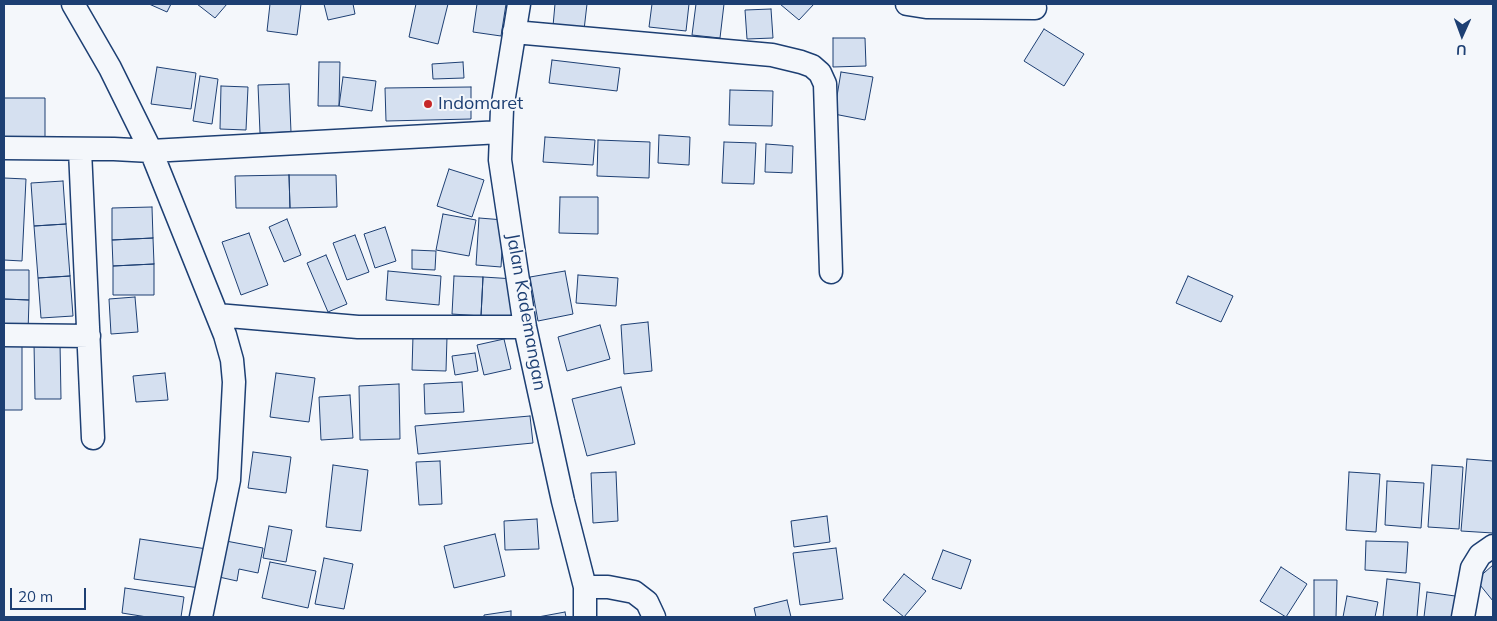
<!DOCTYPE html>
<style>
body{margin:0}
#map{position:relative;width:1497px;height:621px;overflow:hidden;background:#f4f7fb;font-family:Mulish,sans-serif}
canvas{display:block}
.frame{position:absolute;inset:0;border:5px solid #1d3f73;pointer-events:none}
.north{position:absolute;left:1437px;top:10px;width:50px;height:50px;-webkit-text-stroke:4px #f4f7fb;paint-order:stroke;rotate:182deg;font-size:14px;font-weight:700;line-height:20px;text-align:center;color:#1d3f73}
.north::after{content:'';display:block;margin:auto;width:18px;height:22px;background:#1d3f73;clip-path:polygon(50% 0,100% 100%,50% 72%,0 100%)}
.scale{position:absolute;left:10px;top:588px;width:76px;height:22px;box-sizing:border-box;border:2px solid #1d3f73;border-top:0;padding-left:6px;font-size:15px;line-height:18px;white-space:nowrap;color:#1d3f73;-webkit-text-stroke:4px #f4f7fb;paint-order:stroke}
</style>
<div id="map">
<canvas width="1497" height="621"></canvas>
<div class="frame"></div>
<div class="north">U</div>
<div class="scale">20 m</div>
</div>
<script>
const c = document.querySelector('canvas').getContext('2d');
c.lineJoin = 'round';
function fill(path, color) {
  c.fillStyle = color;
  c.fill(path, 'evenodd');
}
function shape(rows) {
  const path = new Path2D();
  for (const r of rows) {
    path.moveTo(r[0], r[1]);
    for (let i = 2; i < r.length; i += 2) path.lineTo(r[i], r[i + 1]);
  }
  return path;
}
function strokePath(path, color, width, dash) {
  c.strokeStyle = color;
  c.lineWidth = width;
  c.lineCap = dash ? 'butt' : 'round';
  c.setLineDash(dash || []);
  c.stroke(path);
}
function write(font, color, halo, rows, align = 'center') {
  c.font = font + ' Mulish,sans-serif';
  c.lineWidth = 4;
  c.setLineDash([]);
  c.textBaseline = 'middle';
  c.strokeStyle = halo;
  c.fillStyle = color;
  for (const [text, x, y, turn = 0] of rows) {
    c.save();
    c.translate(x, y);
    c.rotate((+turn || 0) * Math.PI / 180);
    c.textAlign = isNaN(turn) ? turn : align;
    if (halo) c.strokeText(text, 0, 0);
    c.fillText(text, 0, 0);
    c.restore();
  }
}
const building = shape([
 [149,4,171,4,167,12,149,4],
 [197,4,227,4,215,18,197,4],
 [270,4,301,4,297,35,267,31,270,4],
 [324,4,353,4,355,14,328,20,324,4],
 [416,4,448,4,438,44,409,37,416,4],
 [477,4,506,4,501,36,473,32,477,4],
 [555,4,587,4,584,30,553,26,555,4],
 [652,4,689,4,686,31,649,27,652,4],
 [696,4,724,4,720,38,692,35,696,4],
 [780,4,814,4,799,20,780,4],
 [771,9,773,38,747,39,745,10,771,9],
 [1044,29,1084,54,1064,86,1024,61,1044,29],
 [833,38,865,38,866,66,833,67,833,38],
 [552,60,620,68,617,91,549,83,552,60],
 [319,62,340,62,339,106,318,106,319,62],
 [463,62,464,78,433,79,432,64,463,62],
 [157,67,196,73,191,109,151,104,157,67],
 [841,72,873,77,865,120,834,114,841,72],
 [200,76,218,79,212,124,193,121,200,76],
 [343,77,376,81,372,111,339,106,343,77],
 [289,84,291,132,260,133,258,85,289,84],
 [221,86,248,87,246,130,220,129,221,86],
 [471,87,471,119,386,121,385,88,471,87],
 [730,90,773,91,772,126,729,125,730,90],
 [4,98,45,98,45,141,4,141,4,98],
 [659,135,690,137,689,165,658,163,659,135],
 [545,137,595,140,593,165,543,162,545,137],
 [598,140,650,142,649,178,597,176,598,140],
 [724,142,756,143,754,184,722,183,724,142],
 [766,144,793,146,792,173,765,172,766,144],
 [449,169,484,180,472,217,437,206,449,169],
 [289,175,336,175,337,207,290,208,289,175],
 [289,175,290,208,236,208,235,176,289,175],
 [4,178,26,179,22,261,4,260,4,178],
 [63,181,66,224,34,226,31,183,63,181],
 [560,197,598,197,598,234,559,233,560,197],
 [152,207,153,238,112,240,112,208,152,207],
 [443,214,476,220,469,256,436,250,443,214],
 [479,218,504,220,501,267,476,265,479,218],
 [287,219,301,255,284,262,269,227,287,219],
 [66,224,70,276,38,278,34,226,66,224],
 [385,227,396,261,375,268,364,234,385,227],
 [249,233,268,285,241,295,222,242,249,233],
 [355,235,369,272,347,280,333,243,355,235],
 [153,238,154,264,113,266,112,240,153,238],
 [412,250,436,251,435,270,412,269,412,250],
 [326,255,347,304,328,312,307,263,326,255],
 [154,264,154,295,113,295,113,266,154,264],
 [4,270,29,270,29,300,4,299,4,270],
 [388,271,441,276,439,305,386,300,388,271],
 [565,271,573,314,538,321,530,277,565,271],
 [578,275,618,278,616,306,576,303,578,275],
 [70,276,73,316,41,318,38,278,70,276],
 [454,276,483,277,481,316,452,314,454,276],
 [1188,276,1233,296,1221,322,1176,303,1188,276],
 [483,277,515,279,512,317,481,316,483,277],
 [135,297,138,332,111,334,109,299,135,297],
 [4,299,29,300,28,332,4,332,4,299],
 [648,322,652,371,624,374,621,325,648,322],
 [600,325,610,359,567,371,558,337,600,325],
 [413,336,447,337,446,371,412,370,413,336],
 [504,339,511,369,484,375,477,345,504,339],
 [4,340,22,340,22,410,4,410,4,340],
 [60,342,61,399,35,399,34,343,60,342],
 [475,353,478,371,455,375,452,356,475,353],
 [165,373,168,400,136,402,133,376,165,373],
 [276,373,315,378,309,422,270,417,276,373],
 [462,382,464,412,425,414,424,384,462,382],
 [399,384,400,439,360,440,359,386,399,384],
 [621,387,635,444,587,456,572,399,621,387],
 [350,395,353,438,321,440,319,397,350,395],
 [530,416,533,443,418,454,415,426,530,416],
 [253,452,291,457,286,493,248,488,253,452],
 [1467,459,1493,461,1493,533,1461,531,1467,459],
 [440,461,442,504,419,505,416,462,440,461],
 [333,465,368,470,361,531,326,527,333,465],
 [1432,465,1463,467,1459,529,1428,527,1432,465],
 [616,472,618,521,593,523,591,473,616,472],
 [1349,472,1380,474,1376,532,1346,530,1349,472],
 [1387,481,1424,483,1421,528,1385,525,1387,481],
 [827,516,830,542,794,547,791,521,827,516],
 [537,519,539,549,505,550,504,521,537,519],
 [269,526,292,530,286,562,263,558,269,526],
 [495,534,505,576,454,588,444,546,495,534],
 [140,539,207,549,200,588,134,579,140,539],
 [226,541,263,548,258,573,239,569,237,581,219,577,226,541],
 [1366,541,1408,542,1406,573,1365,570,1366,541],
 [836,548,843,599,800,605,793,553,836,548],
 [943,550,971,560,961,589,932,579,943,550],
 [324,558,353,564,344,609,315,604,324,558],
 [270,562,316,571,308,608,262,598,270,562],
 [1493,565,1493,601,1476,580,1493,565],
 [1281,567,1307,584,1286,617,1260,601,1281,567],
 [904,574,926,591,904,617,883,600,904,574],
 [1387,579,1420,583,1417,617,1383,617,1387,579],
 [1314,580,1337,580,1336,617,1314,617,1314,580],
 [125,588,184,597,181,617,147,617,122,613,125,588],
 [1427,592,1462,597,1460,617,1424,617,1427,592],
 [1347,596,1378,602,1375,617,1343,617,1347,596],
 [787,600,791,617,756,617,754,608,787,600],
 [511,611,511,617,484,617,484,615,511,611],
 [565,612,566,617,538,617,565,612]
]);
fill(building, '#d5e0f0');
strokePath(building, '#1d3f73', 1);
const minor = shape([
 [73,4,110,68,151,151,225,335,232,360,234,382,229,480,201,617],
 [519,4,502,109,500,160,525,327,563,501,585,587,585,617],
 [907,4,926,7,1035,8],
 [514,32,772,55,801,62,812,66,820,73,825,84,831,272],
 [4,148,114,149,151,151,501,132],
 [80,150,93,438],
 [217,315,358,327,525,327],
 [4,335,89,336],
 [585,587,608,587,634,592,647,602,654,617],
 [1463,617,1472,568,1480,555,1493,546]
]);
strokePath(minor, '#1d3f73', 25);
strokePath(minor, '#f4f7fb', 22);
for (const [x, y, r, color] of [
 [428,104,5,"#c62828"]
]) {
  const dot = new Path2D();
  dot.arc(x, y, r, 0, 2 * Math.PI);
  c.fillStyle = color;
  c.fill(dot);
  strokePath(dot, '#f4f7fb', 2);
}
write('18px', '#1d3f73', '#f4f7fb', [
 ["Indomaret",438,104]
], 'left');
write('18px', '#1d3f73', '#f4f7fb', [
 ["Jalan Kademangan",526,312,80]
]);
</script>
